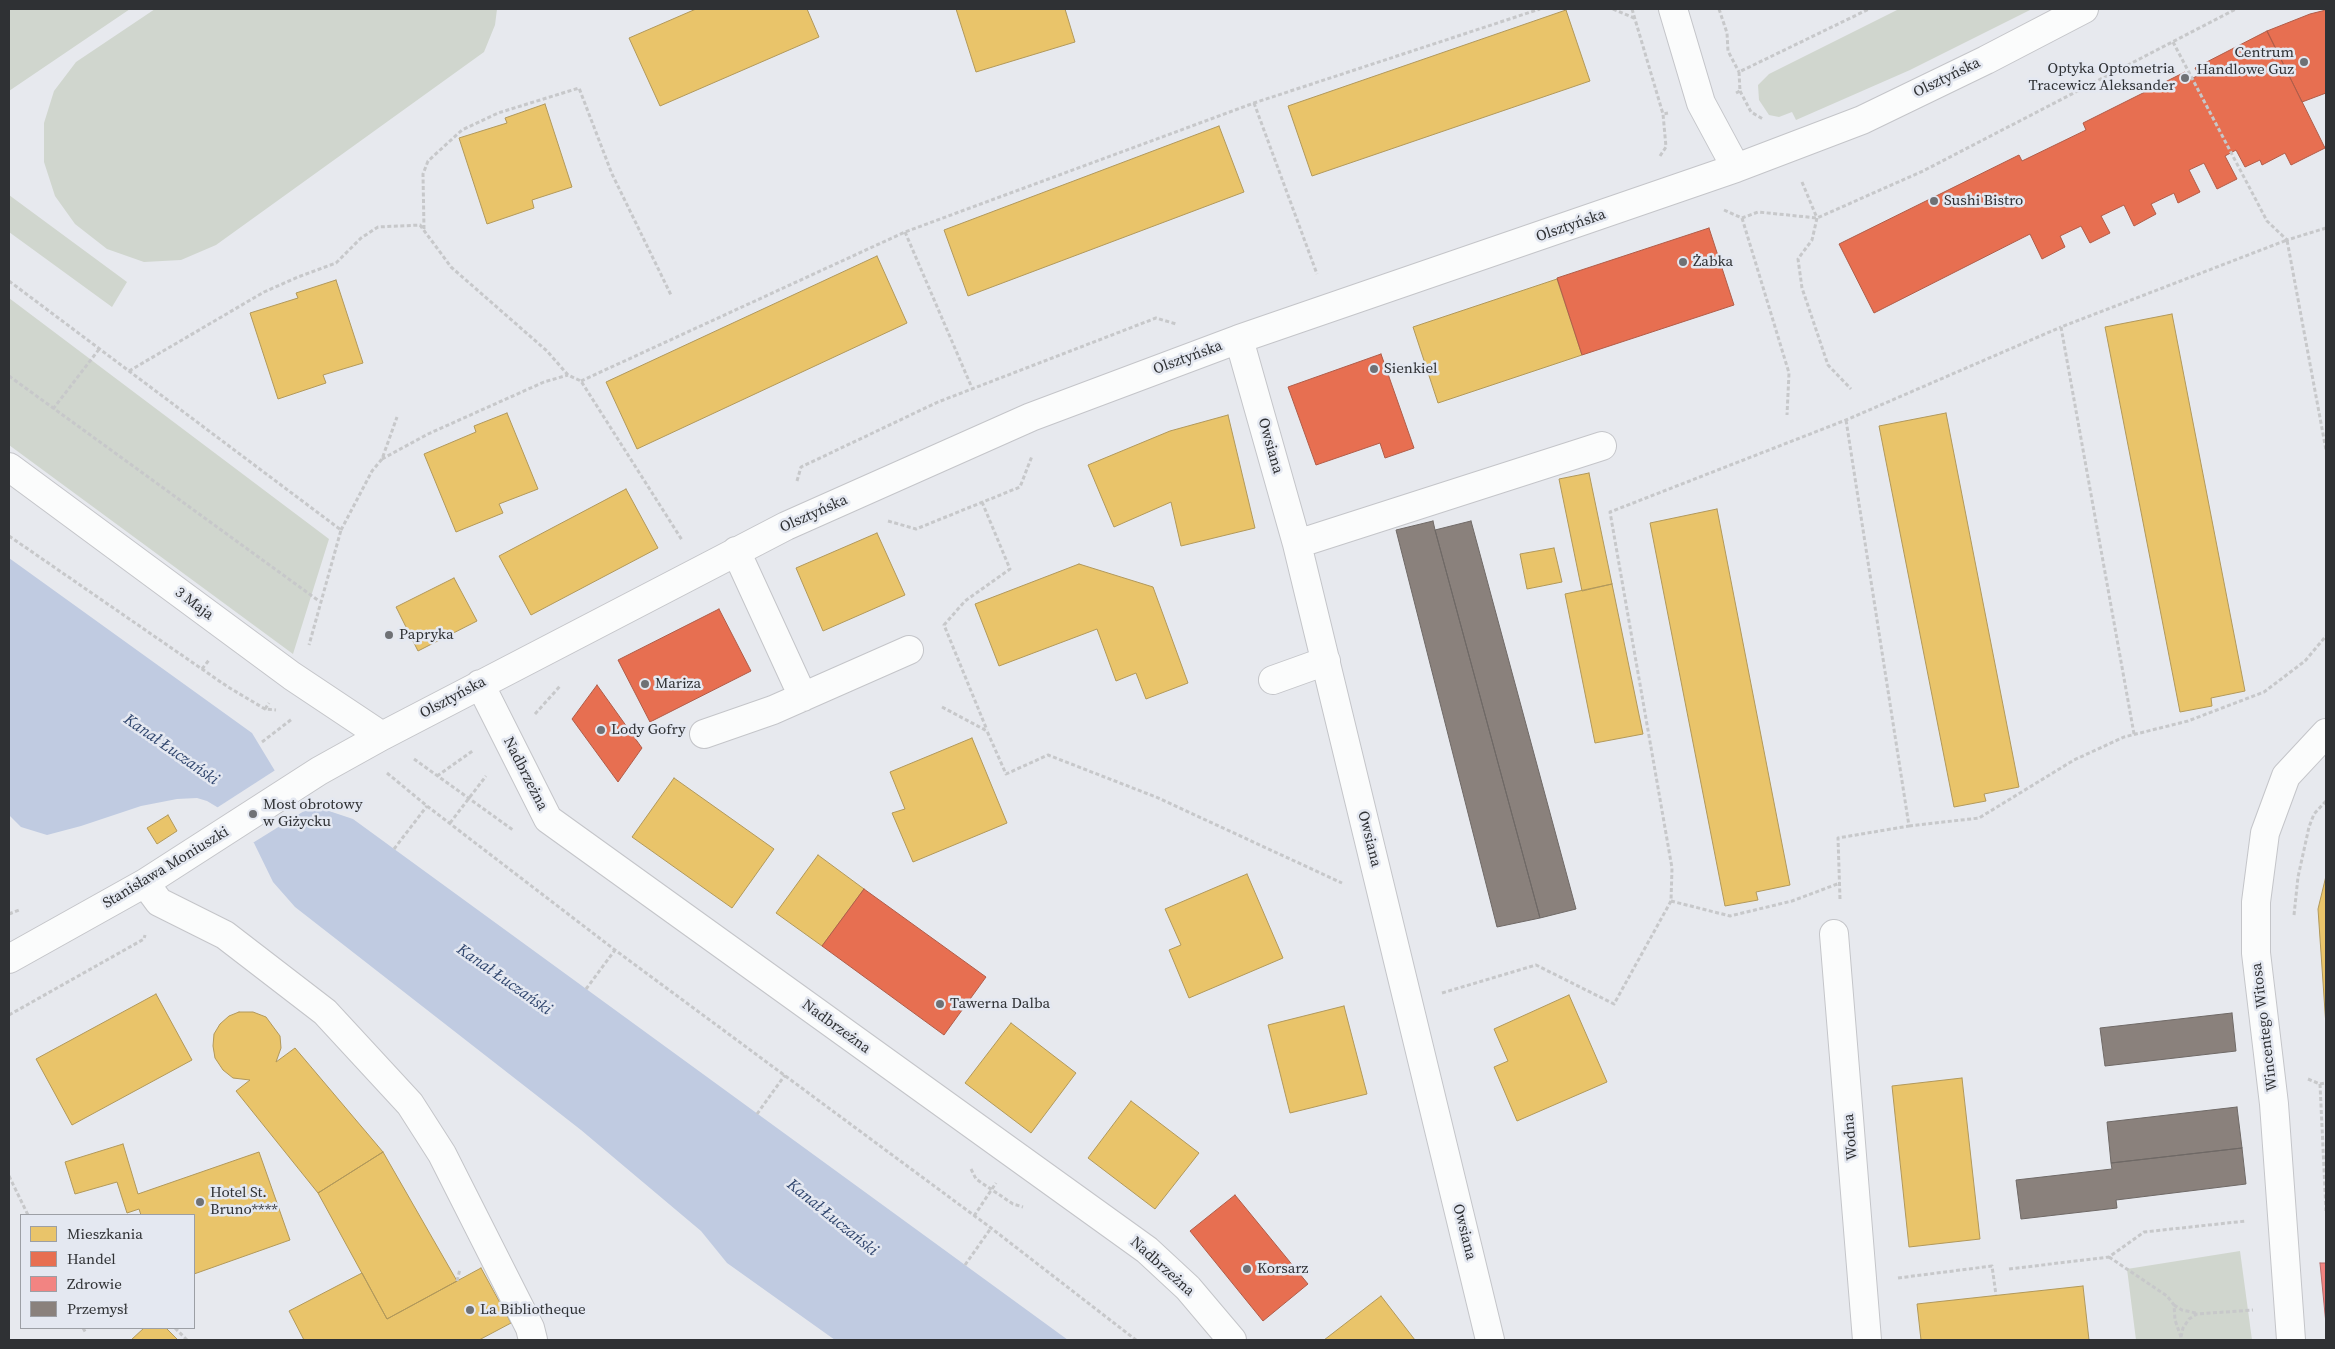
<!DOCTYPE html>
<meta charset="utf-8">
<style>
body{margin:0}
#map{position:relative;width:2335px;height:1349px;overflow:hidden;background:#e7e9ee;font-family:"Source Serif 4",serif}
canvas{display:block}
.frame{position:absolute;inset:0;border:10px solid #2f3134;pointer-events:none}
.legend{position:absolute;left:20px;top:1214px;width:175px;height:115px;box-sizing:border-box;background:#e4e8f1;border:1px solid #9c9fa5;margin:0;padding:6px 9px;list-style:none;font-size:15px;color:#2f3134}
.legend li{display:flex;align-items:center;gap:10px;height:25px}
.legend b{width:25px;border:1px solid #9c9fa5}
</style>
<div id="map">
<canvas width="2335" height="1349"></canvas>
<div class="frame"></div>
<ul class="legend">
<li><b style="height:14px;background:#e9c46a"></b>Mieszkania</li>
<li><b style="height:14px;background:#e76f51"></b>Handel</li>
<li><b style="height:14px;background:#f28482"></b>Zdrowie</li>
<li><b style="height:14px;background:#8a817c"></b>Przemysł</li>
</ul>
</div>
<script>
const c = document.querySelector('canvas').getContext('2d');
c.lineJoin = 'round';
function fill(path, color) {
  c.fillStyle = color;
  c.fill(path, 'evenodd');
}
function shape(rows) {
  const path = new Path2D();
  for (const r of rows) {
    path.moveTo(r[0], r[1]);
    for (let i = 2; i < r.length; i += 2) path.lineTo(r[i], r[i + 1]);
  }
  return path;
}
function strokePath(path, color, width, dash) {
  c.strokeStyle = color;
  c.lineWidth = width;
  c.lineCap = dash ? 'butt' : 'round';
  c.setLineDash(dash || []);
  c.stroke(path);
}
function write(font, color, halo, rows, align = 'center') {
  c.font = font + ' "Source Serif 4",serif';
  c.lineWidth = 5;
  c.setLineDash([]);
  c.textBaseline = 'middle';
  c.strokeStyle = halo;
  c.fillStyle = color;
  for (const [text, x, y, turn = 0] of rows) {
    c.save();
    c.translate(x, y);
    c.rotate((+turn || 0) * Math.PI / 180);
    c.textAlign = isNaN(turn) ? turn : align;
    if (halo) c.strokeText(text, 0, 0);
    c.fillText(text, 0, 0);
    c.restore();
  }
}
fill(shape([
 [9,9,130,9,9,91],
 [155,9,497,9,495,25,484,52,216,245,181,260,144,262,107,249,75,224,55,196,44,162,44,123,54,91,76,62],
 [1899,9,2032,9,1910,70,1796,120,1792,112,1779,117,1769,115,1759,100,1758,85,1769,74],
 [9,195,127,282,112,307,9,232],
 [9,298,329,539,293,654,9,445],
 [2240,1251,2252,1340,2136,1340,2127,1269]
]), '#d0d6ce');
fill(shape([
 [9,558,252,733,275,771,320,808,353,819,1068,1340,835,1340,727,1263,701,1231,581,1130,295,907,273,882,254,843,217,807,207,801,197,798,177,799,141,806,81,826,47,835,21,827,9,815]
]), '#c0cbe1');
fill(shape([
 [277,769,317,803,251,844,215,809]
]), '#e7e9ee');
const homes = shape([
 [696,9,807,9,819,37,660,106,629,38,696,9],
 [956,9,1065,9,1075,42,976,72,956,9],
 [1566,10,1590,81,1312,176,1288,106,1566,10],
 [545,104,572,187,532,200,534,208,487,224,459,138,507,123,505,118,545,104],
 [1219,126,1244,192,968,296,944,230,1219,126],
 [877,256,907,323,637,449,606,382,877,256],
 [1557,279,1582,355,1438,403,1413,327,1557,279],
 [336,280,363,363,323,375,326,383,278,399,250,313,298,298,296,293,336,280],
 [2172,314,2245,691,2211,698,2212,706,2180,712,2105,327,2172,314],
 [507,413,538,489,499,504,503,513,456,532,424,454,476,432,474,426,507,413],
 [1946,413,2019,787,1984,794,1986,801,1954,807,1879,426,1946,413],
 [1228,415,1255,528,1181,546,1171,502,1114,527,1088,465,1170,431,1228,415],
 [1589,473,1612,584,1582,591,1559,479,1589,473],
 [626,489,658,548,531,615,499,556,626,489],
 [1717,509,1790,885,1756,892,1758,900,1725,906,1650,523,1717,509],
 [877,533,905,595,823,631,796,568,877,533],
 [1554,548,1562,582,1527,589,1520,554,1554,548],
 [1079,564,1153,587,1188,683,1146,699,1136,673,1116,681,1097,629,999,666,975,604,1079,564],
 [454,578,477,621,418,651,396,607,454,578],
 [1612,584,1643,734,1595,743,1565,594,1612,584],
 [972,738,1007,823,913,862,892,813,905,809,890,772,972,738],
 [674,778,774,849,732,908,632,837,674,778],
 [168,815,177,831,157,844,147,828,168,815],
 [818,855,864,889,822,946,776,913,818,855],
 [1247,874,1283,958,1189,998,1169,950,1181,945,1165,909,1247,874],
 [2326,876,2326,1026,2318,909,2326,876],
 [156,994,192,1060,72,1125,36,1059,156,994],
 [1569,995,1607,1082,1517,1121,1494,1067,1508,1061,1494,1029,1569,995],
 [1344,1006,1367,1094,1290,1113,1268,1025,1344,1006],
 [239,1012,253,1012,266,1017,280,1036,281,1048,276,1062,295,1048,383,1152,318,1193,236,1091,250,1080,233,1078,223,1070,215,1058,213,1046,214,1034,220,1024,229,1016,239,1012],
 [1011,1023,1076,1073,1031,1133,965,1083,1011,1023],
 [1962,1078,1980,1239,1909,1247,1892,1086,1962,1078],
 [1131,1101,1199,1153,1155,1209,1088,1158,1131,1101],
 [123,1144,138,1194,259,1152,290,1240,194,1274,194,1215,141,1215,139,1209,127,1213,117,1182,75,1194,65,1162,123,1144],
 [383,1152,457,1281,387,1319,318,1193,383,1152],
 [481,1268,511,1323,479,1340,304,1340,289,1311,362,1273,387,1319,481,1268],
 [2083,1286,2089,1340,1921,1340,1917,1304,2083,1286],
 [1381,1296,1415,1340,1324,1340,1381,1296],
 [144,1328,166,1328,178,1340,131,1340,144,1328]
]);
fill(homes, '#e9c46a');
strokePath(homes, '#b1985a', 1);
const shops = shape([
 [2326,10,2326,93,2302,102,2267,31,2310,14,2326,10],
 [2267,31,2325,148,2291,165,2285,153,2262,165,2260,160,2245,167,2236,150,2225,156,2237,179,2217,189,2204,163,2189,170,2200,192,2178,203,2174,193,2151,204,2156,214,2134,226,2124,205,2101,216,2110,233,2090,243,2081,226,2060,236,2065,247,2042,259,2030,234,1874,313,1839,244,2019,155,2022,161,2086,130,2083,123,2185,72,2189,80,2199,75,2195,68,2267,31],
 [1709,228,1734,305,1582,355,1557,278,1709,228],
 [1381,354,1414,448,1385,458,1380,443,1316,465,1288,387,1381,354],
 [719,609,751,671,650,722,618,660,719,609],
 [597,685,642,748,618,782,572,719,597,685],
 [864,889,986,977,944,1035,822,946,864,889],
 [1235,1195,1308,1284,1263,1321,1190,1231,1235,1195]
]);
fill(shops, '#e76f51');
strokePath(shops, '#b05c48', 1);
const health = shape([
 [2320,1263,2326,1263,2326,1324,2320,1263]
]);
fill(health, '#f28482');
strokePath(health, '#b86b6b', 1);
const industry = shape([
 [1433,521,1435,530,1540,918,1497,927,1396,530,1433,521],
 [1471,521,1576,909,1540,918,1435,530,1471,521],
 [2232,1013,2236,1051,2105,1066,2100,1028,2232,1013],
 [2237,1107,2242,1148,2111,1163,2107,1122,2237,1107],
 [2242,1148,2246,1184,2116,1200,2117,1208,2021,1219,2016,1180,2112,1169,2111,1163,2242,1148]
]);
fill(industry, '#8a817c');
strokePath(industry, '#6f6966', 1);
const minor = shape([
 [1673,9,1701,103,1736,168],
 [1239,339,1297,544,1490,1340],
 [9,467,292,676,382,736],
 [1297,544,1602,446],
 [736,551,803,697],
 [1273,680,1326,661],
 [480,684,548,819,1147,1250,1188,1288,1232,1340],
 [704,734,773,710,909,650],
 [145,883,159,902,225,935,325,1012,410,1104,442,1154,530,1328,533,1340],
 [1834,934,1867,1340],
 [9,959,145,883,319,771,382,736,786,526,1031,417,1239,339,1736,168,1862,120,1986,60,2084,9],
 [2291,1340,2274,1104,2256,953,2256,902,2265,833,2286,776,2326,733]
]);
strokePath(minor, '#c4c5c9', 30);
strokePath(shape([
 [1613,9,1634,18],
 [1632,9,1663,114],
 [1719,9,1727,33,1728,51,1739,72],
 [2173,42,2267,221,2287,240,2326,228],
 [1740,91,1751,112,1763,119],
 [1736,93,1740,91,1739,72,1869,9],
 [1254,103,1317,274],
 [1660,156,1666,147,1663,114,1668,113],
 [1802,182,1817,218,1812,240,1798,259,1802,288,1828,365,1851,389],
 [1724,210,1742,218,1758,212,1817,218,1923,171,2236,9],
 [1742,218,1789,373,1787,415],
 [424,229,423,174,428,161,462,130,498,113,579,88,612,174,671,295],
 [905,232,972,388],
 [9,281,341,530,309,645],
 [129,371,264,292,298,277,336,263,361,238,378,227,420,225,451,267,547,351,568,375,581,381,682,540],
 [9,376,319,601],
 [581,381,905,232,1254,103,1540,9],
 [53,409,100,348],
 [382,459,428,434,544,382,568,375],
 [797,481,801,467,938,402,1156,318,1176,324],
 [982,502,1010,569,965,601,944,625,987,730],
 [888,521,916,529,1020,487,1032,456],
 [341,530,372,471,382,459,397,417],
 [9,536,228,687,265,709,276,710],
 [202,669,209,660],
 [942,707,987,731,1006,774,1048,755,1156,797,1342,883],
 [265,709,269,703],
 [535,714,561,685],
 [2134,734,2061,327,2287,240,2326,450],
 [262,742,292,719],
 [414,759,513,830],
 [387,773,427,806,615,950,991,1228,1136,1340],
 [437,776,474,750],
 [450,823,486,776],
 [1909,826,1979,818,2074,760,2124,737,2188,721,2264,692,2305,661,2326,636],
 [394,849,427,806],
 [1840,899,1838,838,1909,826,1846,420],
 [1671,901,1730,916,1792,901,1840,883],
 [9,914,19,910],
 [2294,915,2298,877,2309,827,2314,814,2326,801],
 [586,989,615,950],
 [1442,993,1536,965,1614,1004,1671,901,1672,868,1610,512,1846,420,2061,327],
 [9,1015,144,939,145,935],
 [2308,1079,2320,1084,2326,1083],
 [2320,1084,2326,1211],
 [757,1114,785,1075],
 [971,1169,976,1179,1013,1204,1023,1207],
 [9,1176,28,1215],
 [974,1216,996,1183],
 [2109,1257,2167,1296,2174,1305,2175,1320,2182,1340],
 [965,1265,991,1228],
 [2009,1269,2109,1257,2144,1232,2246,1221],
 [1898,1278,1992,1266,1996,1295],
 [457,1281,460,1269],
 [2174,1305,2182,1310,2196,1313],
 [83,1328,86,1333],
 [175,1328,187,1340],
 [2181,1337,2183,1328,2189,1319,2197,1314,2253,1310]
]), '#c7c8ca', 3, [4, 2.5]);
strokePath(minor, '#fbfcfc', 28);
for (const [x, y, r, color] of [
 [2304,62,5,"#6f7175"],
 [2185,78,5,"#6f7175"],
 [1934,201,5,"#6f7175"],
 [1683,262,5,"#6f7175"],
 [1374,369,5,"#6f7175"],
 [389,635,5,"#6f7175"],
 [645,684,5,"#6f7175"],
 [601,730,5,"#6f7175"],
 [253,814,5,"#6f7175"],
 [940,1004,5,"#6f7175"],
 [200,1202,5,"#6f7175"],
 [1247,1269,5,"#6f7175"],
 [470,1310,5,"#6f7175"]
]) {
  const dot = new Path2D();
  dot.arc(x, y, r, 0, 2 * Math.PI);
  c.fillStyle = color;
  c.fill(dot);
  strokePath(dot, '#e4e8f1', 2);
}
write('15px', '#2f3134', '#e4e8f1', [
 ["Centrum",2294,53,"right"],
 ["Handlowe Guz",2294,70,"right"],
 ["Optyka Optometria",2175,69,"right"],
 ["Tracewicz Aleksander",2175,86,"right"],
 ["Sushi Bistro",1944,201],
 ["Żabka",1693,262],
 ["Sienkiel",1384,369],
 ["Papryka",399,635],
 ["Mariza",655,684],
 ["Lody Gofry",611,730],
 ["Most obrotowy",263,805],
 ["w Giżycku",263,822],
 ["Tawerna Dalba",950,1004],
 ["Hotel St.",210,1193],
 ["Bruno****",210,1210],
 ["Korsarz",1257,1269],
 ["La Bibliotheque",480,1310]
], 'left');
write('15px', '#2f3134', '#e4e8f1', [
 ["Olsztyńska",1947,78,-26],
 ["Olsztyńska",1571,226,-19],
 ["Olsztyńska",1188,358,-20],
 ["Owsiana",1270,446,74],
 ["Olsztyńska",814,514,-24],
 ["3 Maja",194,604,37],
 ["Olsztyńska",453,698,-28],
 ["Nadbrzeżna",525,774,63],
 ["Owsiana",1369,839,76],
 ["Stanisława Moniuszki",166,868,-31],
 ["Nadbrzeżna",836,1027,36],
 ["Wincentego Witosa",2265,1027,-97],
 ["Wodna",1851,1137,-95],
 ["Owsiana",1464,1232,76],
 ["Nadbrzeżna",1162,1267,42]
]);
write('italic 16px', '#30466e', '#e4e8f1', [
 ["Kanał Łuczański",171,750,35],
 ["Kanał Łuczański",504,980,35],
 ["Kanał Łuczański",832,1218,39]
]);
</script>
